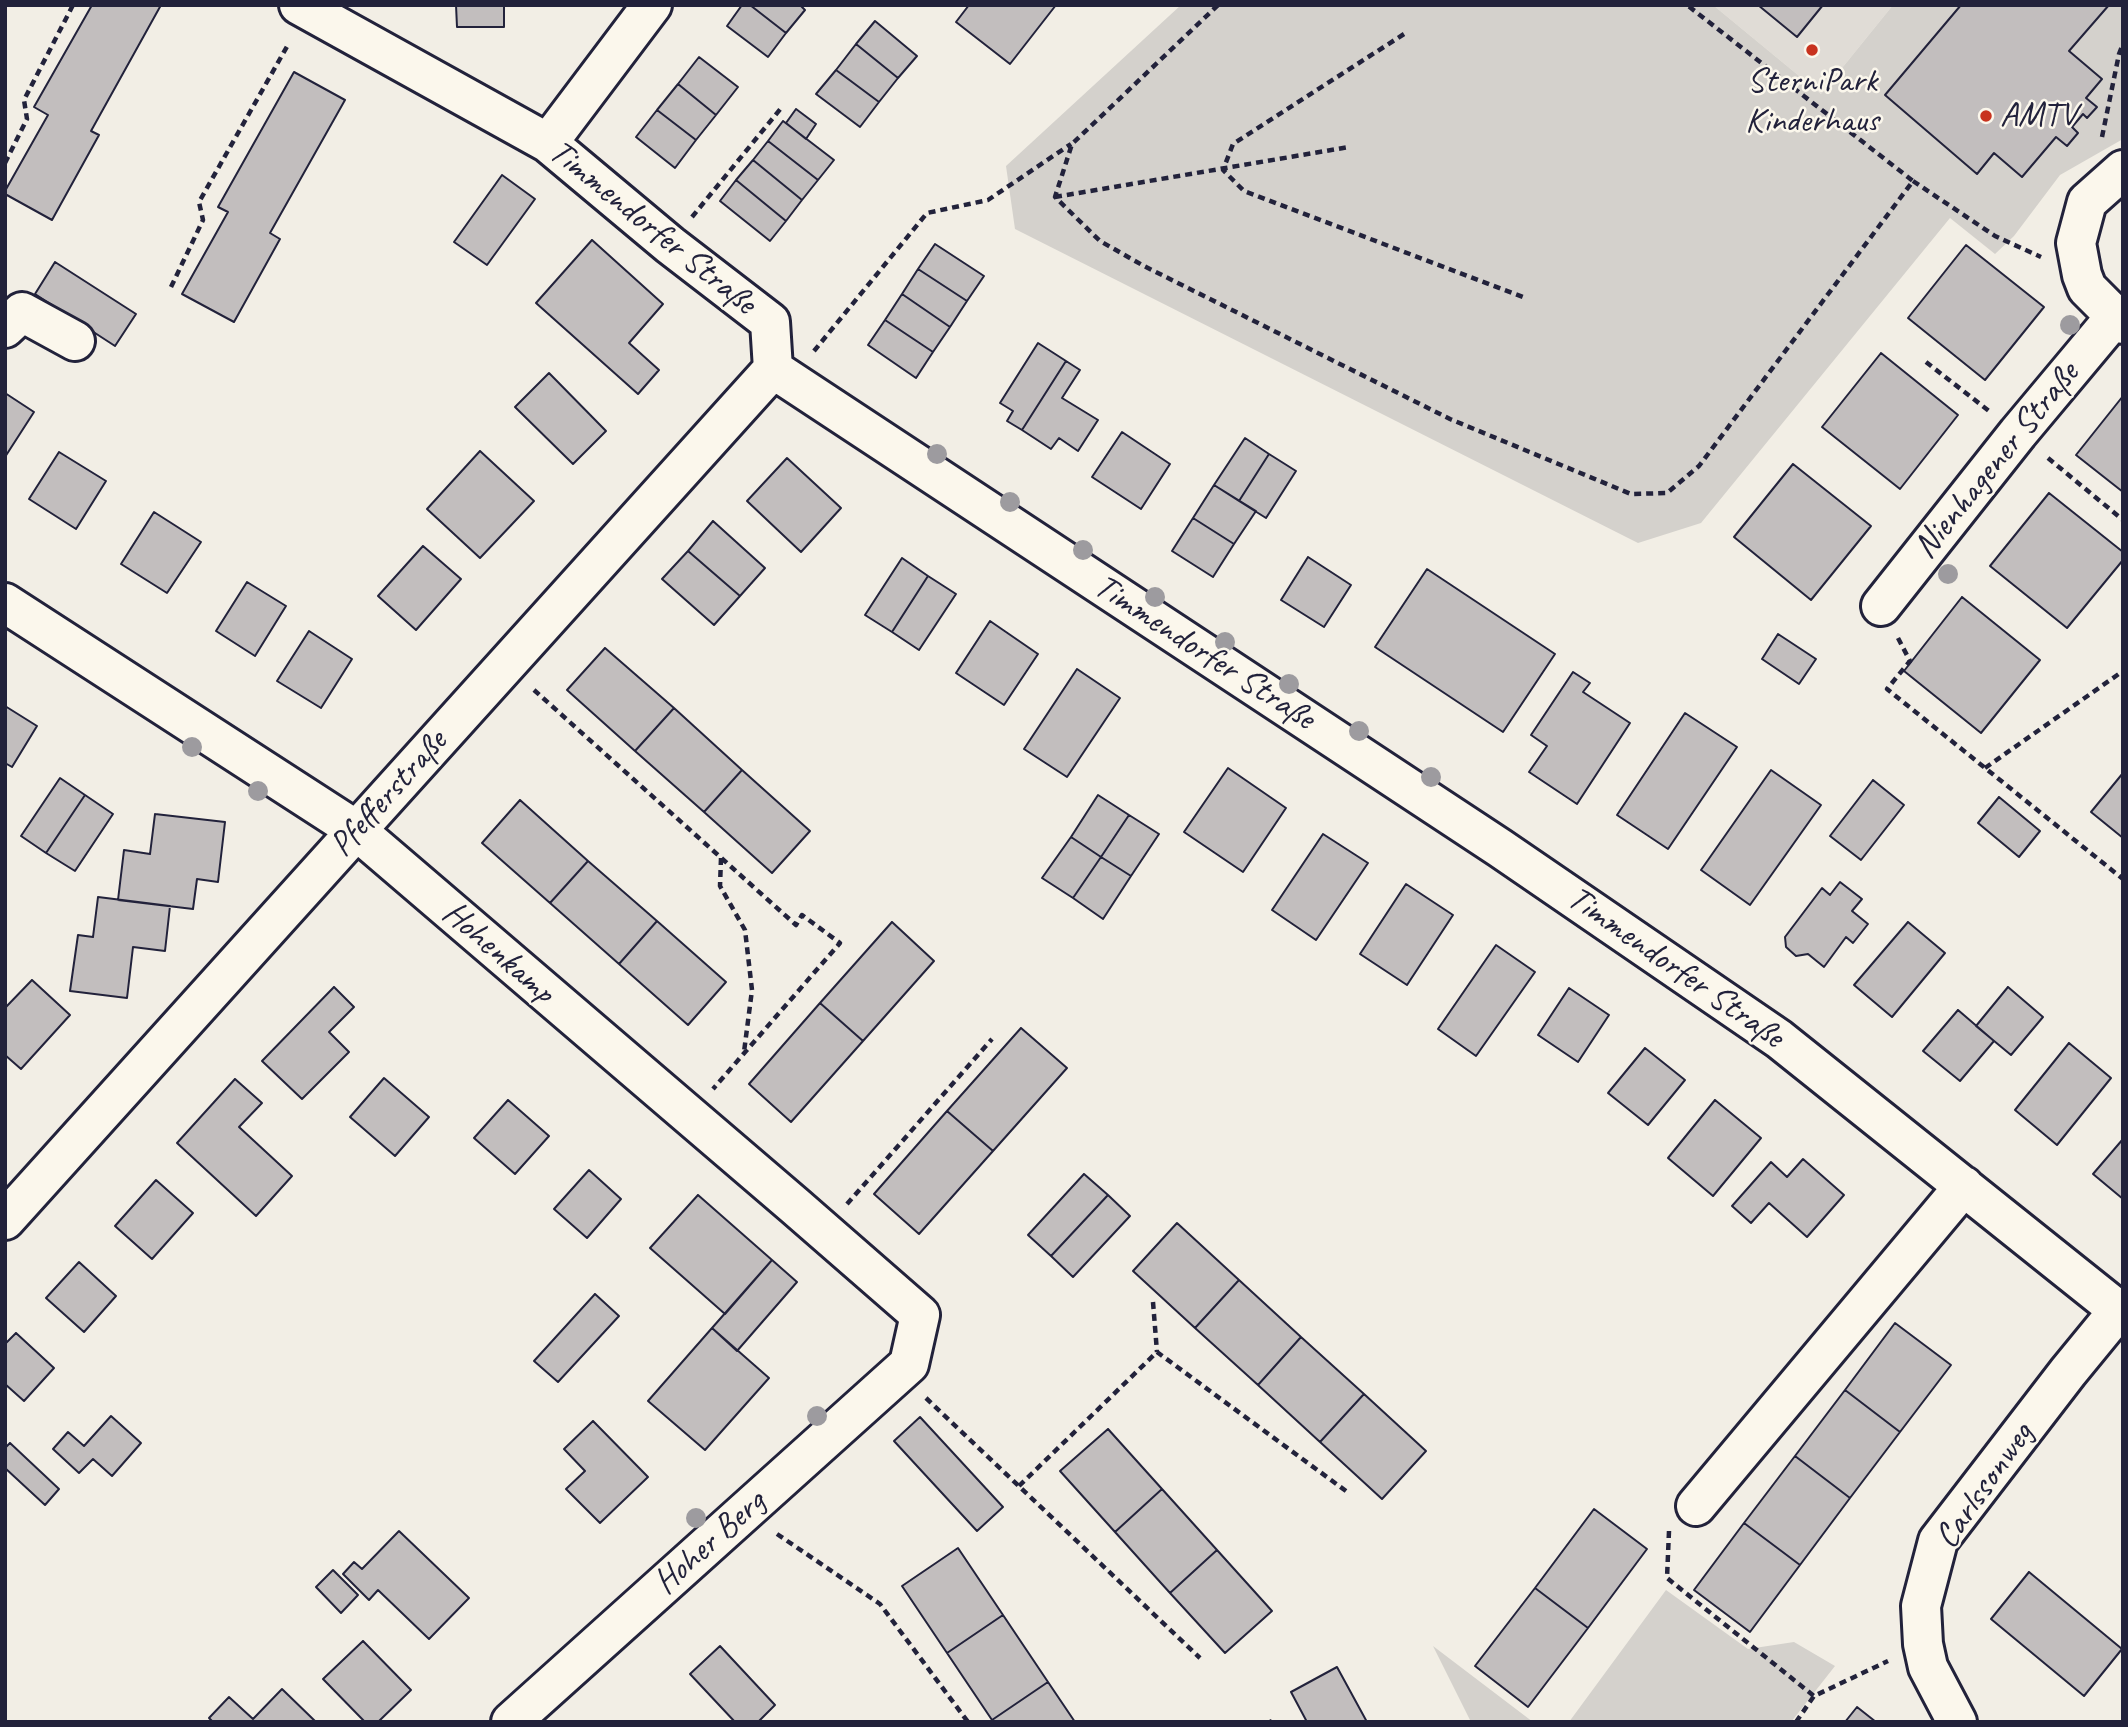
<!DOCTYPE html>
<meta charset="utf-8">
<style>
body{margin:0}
#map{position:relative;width:2128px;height:1727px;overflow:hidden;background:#f2eee5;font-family:Caveat,sans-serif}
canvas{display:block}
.frame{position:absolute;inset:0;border:7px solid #22223b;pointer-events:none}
</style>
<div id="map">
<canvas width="2128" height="1727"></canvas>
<div class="frame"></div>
</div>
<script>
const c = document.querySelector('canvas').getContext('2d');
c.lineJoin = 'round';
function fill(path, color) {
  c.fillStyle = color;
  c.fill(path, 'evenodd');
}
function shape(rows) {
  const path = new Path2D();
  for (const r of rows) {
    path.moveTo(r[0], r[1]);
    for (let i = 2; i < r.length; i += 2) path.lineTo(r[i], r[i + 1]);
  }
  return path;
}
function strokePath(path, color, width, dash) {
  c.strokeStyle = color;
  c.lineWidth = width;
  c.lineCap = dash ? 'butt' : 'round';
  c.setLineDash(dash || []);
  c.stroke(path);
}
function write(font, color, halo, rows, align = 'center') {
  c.font = font + ' Caveat,sans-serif';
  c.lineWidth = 5;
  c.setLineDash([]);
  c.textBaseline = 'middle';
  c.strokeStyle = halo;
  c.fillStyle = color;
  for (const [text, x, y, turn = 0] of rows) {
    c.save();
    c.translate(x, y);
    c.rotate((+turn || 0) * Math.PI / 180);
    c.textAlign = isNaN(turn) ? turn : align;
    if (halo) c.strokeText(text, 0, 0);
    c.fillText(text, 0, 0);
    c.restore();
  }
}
fill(shape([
 [1713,5,1893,5,1821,94]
]), '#e0dcd6');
fill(shape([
 [1181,5,1713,5,1821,94,1893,5,2123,5,2123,139,2060,175,2014,236,1995,254,1950,218,1701,523,1638,543,1015,229,1006,166],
 [1666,1590,1748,1649,1794,1642,1835,1666,1791,1722,1569,1722],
 [1433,1646,1533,1722,1471,1722]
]), '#d4d1cc');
const building = shape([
 [92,5,161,5,91,131,99,135,52,220,5,194,5,191,48,115,34,107,92,5],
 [456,5,504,5,504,27,457,27,456,5],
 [742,5,750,5,786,33,768,57,727,26,742,5],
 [750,5,800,5,805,10,786,33,750,5],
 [969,5,1056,5,1010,64,956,22,969,5],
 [1758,5,1823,5,1797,37,1758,5],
 [1961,5,2109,5,2069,51,2102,79,2086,98,2097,107,2087,118,2083,114,2072,127,2078,133,2067,146,2056,137,2022,177,1994,153,1977,174,1885,95,1961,5],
 [875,21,917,56,898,78,856,44,875,21],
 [856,44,898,78,879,102,836,70,856,44],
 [699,57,738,87,716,115,678,84,699,57],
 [836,70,879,102,860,127,816,94,836,70],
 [294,72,345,100,270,233,280,239,234,322,182,294,228,212,218,207,294,72],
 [678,84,716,115,696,140,657,110,678,84],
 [796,109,816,124,806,139,786,123,796,109],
 [657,110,696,140,675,168,636,137,657,110],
 [783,121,834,160,818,180,768,141,783,121],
 [768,141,818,180,802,200,753,160,768,141],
 [753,160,802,200,786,221,736,180,753,160],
 [502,175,535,199,487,265,454,242,502,175],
 [736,180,786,221,770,241,720,201,736,180],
 [592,240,663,304,629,343,659,370,638,394,536,303,592,240],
 [935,244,984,276,967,301,918,269,935,244],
 [1966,245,2044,307,1985,380,1908,318,1966,245],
 [55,262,136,314,115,346,35,294,55,262],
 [918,269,967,301,950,327,902,294,918,269],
 [902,294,950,327,933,352,885,320,902,294],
 [885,320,933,352,916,378,868,345,885,320],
 [1038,343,1066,361,1022,430,1007,421,1013,411,1000,403,1038,343],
 [1881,353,1958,415,1900,489,1822,427,1881,353],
 [1066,361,1080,370,1062,398,1098,420,1078,451,1059,438,1051,449,1022,430,1066,361],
 [549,373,606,431,573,464,515,407,549,373],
 [5,393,34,412,5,457,5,393],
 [2123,396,2123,492,2076,455,2123,396],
 [1122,432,1170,464,1141,509,1092,477,1122,432],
 [1245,438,1269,454,1239,501,1214,485,1245,438],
 [480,451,534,501,480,558,427,509,480,451],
 [59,452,106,481,76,529,29,499,59,452],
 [1269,454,1296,471,1266,518,1239,501,1269,454],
 [787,458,841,508,801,552,747,501,787,458],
 [1793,464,1871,526,1811,600,1734,537,1793,464],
 [1214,485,1256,511,1234,544,1193,518,1214,485],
 [2049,493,2123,552,2123,560,2067,628,1990,566,2049,493],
 [154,512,201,542,167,593,121,564,154,512],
 [1193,518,1234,544,1213,577,1172,551,1193,518],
 [713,521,765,568,740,596,688,551,713,521],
 [423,546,461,579,416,630,378,596,423,546],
 [688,551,740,596,714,625,662,579,688,551],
 [1308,557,1351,585,1324,627,1281,600,1308,557],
 [902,558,928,576,892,632,865,615,902,558],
 [1427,569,1555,654,1503,732,1375,647,1427,569],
 [928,576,956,594,919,650,892,632,928,576],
 [247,582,286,606,255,656,216,631,247,582],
 [1962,597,2040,660,1981,733,1904,671,1962,597],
 [990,621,1038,654,1004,705,956,673,990,621],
 [309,631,352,659,321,708,277,681,309,631],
 [1778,634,1816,659,1799,684,1762,659,1778,634],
 [605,648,674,708,635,751,567,690,605,648],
 [1077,669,1120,698,1067,777,1024,749,1077,669],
 [1573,672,1590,683,1583,692,1630,723,1577,804,1529,772,1547,746,1531,735,1573,672],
 [5,706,37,726,12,767,5,763,5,706],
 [674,708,742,770,704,812,635,751,674,708],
 [1685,713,1737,747,1668,849,1617,815,1685,713],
 [1228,768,1286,808,1243,872,1184,832,1228,768],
 [742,770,810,831,772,873,704,812,742,770],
 [1771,770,1821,805,1750,905,1701,870,1771,770],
 [2123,773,2123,838,2091,812,2123,773],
 [60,778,85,795,46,853,21,836,60,778],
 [1873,780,1904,805,1861,860,1830,836,1873,780],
 [85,795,113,814,75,871,46,853,85,795],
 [1098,795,1129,815,1101,857,1071,837,1098,795],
 [1999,797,2040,831,2019,857,1978,823,1999,797],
 [520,800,588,861,550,903,482,843,520,800],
 [155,814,225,822,218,882,197,879,193,909,118,900,124,850,150,854,155,814],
 [1129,815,1159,834,1131,876,1101,857,1129,815],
 [1323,834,1368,863,1316,940,1272,910,1323,834],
 [1071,837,1101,857,1073,898,1042,878,1071,837],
 [1101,857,1131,876,1103,919,1073,898,1101,857],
 [588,861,657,921,619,964,550,903,588,861],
 [1840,882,1862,899,1852,911,1868,924,1853,943,1846,937,1824,967,1808,954,1796,956,1786,947,1785,937,1822,888,1830,895,1840,882],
 [1406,884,1453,915,1407,985,1360,954,1406,884],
 [98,897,170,906,165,951,133,947,127,998,70,991,78,935,93,937,98,897],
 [657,921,726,982,688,1025,619,964,657,921],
 [892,922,934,961,863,1041,820,1003,892,922],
 [1908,922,1945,953,1892,1017,1854,985,1908,922],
 [1496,945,1535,972,1476,1056,1438,1029,1496,945],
 [32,980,70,1015,21,1069,5,1055,5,1008,32,980],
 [334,987,354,1007,329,1032,349,1052,302,1099,262,1061,334,987],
 [2008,987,2043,1017,2011,1055,1976,1026,2008,987],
 [1569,988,1609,1015,1578,1062,1538,1035,1569,988],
 [820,1003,863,1041,791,1122,749,1084,820,1003],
 [1958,1010,1994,1041,1960,1081,1923,1051,1958,1010],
 [1021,1028,1067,1068,993,1151,947,1111,1021,1028],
 [2069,1043,2111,1078,2057,1145,2015,1110,2069,1043],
 [1645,1048,1685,1080,1648,1125,1608,1093,1645,1048],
 [384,1078,429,1117,395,1156,350,1117,384,1078],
 [235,1079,262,1103,239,1127,292,1176,256,1216,177,1143,235,1079],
 [508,1100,549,1136,515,1174,474,1138,508,1100],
 [1715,1100,1761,1138,1713,1196,1668,1158,1715,1100],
 [947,1111,993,1151,919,1234,874,1194,947,1111],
 [2123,1139,2123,1199,2093,1174,2123,1139],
 [1803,1159,1844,1195,1807,1237,1769,1203,1751,1223,1732,1206,1771,1162,1787,1177,1803,1159],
 [589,1170,621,1199,587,1238,554,1209,589,1170],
 [1084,1174,1108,1195,1051,1256,1028,1235,1084,1174],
 [156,1180,193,1213,152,1259,115,1226,156,1180],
 [698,1195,772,1260,725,1314,650,1248,698,1195],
 [1108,1195,1130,1216,1073,1277,1051,1256,1108,1195],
 [1177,1223,1239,1280,1195,1328,1133,1271,1177,1223],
 [772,1260,797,1282,737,1351,712,1328,772,1260],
 [79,1262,116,1296,84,1332,46,1298,79,1262],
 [1239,1280,1301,1337,1258,1385,1195,1328,1239,1280],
 [595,1294,619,1316,558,1382,534,1361,595,1294],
 [1895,1323,1951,1365,1900,1432,1845,1390,1895,1323],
 [712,1328,769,1378,705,1450,648,1401,712,1328],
 [16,1333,54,1368,24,1401,5,1384,5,1344,16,1333],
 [1301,1337,1364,1394,1320,1442,1258,1385,1301,1337],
 [1845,1390,1900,1432,1850,1498,1795,1456,1845,1390],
 [1364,1394,1426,1451,1382,1499,1320,1442,1364,1394],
 [111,1416,141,1443,112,1476,93,1459,79,1473,53,1449,68,1432,84,1446,111,1416],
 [920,1417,1003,1507,977,1531,894,1441,920,1417],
 [593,1421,648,1477,600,1523,566,1489,585,1471,564,1449,593,1421],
 [1108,1429,1162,1489,1115,1532,1060,1471,1108,1429],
 [10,1443,59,1489,45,1505,5,1468,5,1448,10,1443],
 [1795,1456,1850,1498,1800,1565,1744,1523,1795,1456],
 [1162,1489,1217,1550,1170,1593,1115,1532,1162,1489],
 [1594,1509,1647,1549,1588,1628,1535,1588,1594,1509],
 [1744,1523,1800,1565,1750,1632,1694,1590,1744,1523],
 [399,1531,469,1598,429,1639,378,1590,369,1600,343,1574,354,1562,362,1569,399,1531],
 [958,1548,1003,1615,947,1653,902,1586,958,1548],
 [1217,1550,1272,1611,1225,1653,1170,1593,1217,1550],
 [333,1570,358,1595,341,1613,316,1587,333,1570],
 [2029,1572,2122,1649,2084,1696,1991,1619,2029,1572],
 [1535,1588,1588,1628,1528,1707,1475,1666,1535,1588],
 [1003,1615,1048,1682,992,1720,947,1653,1003,1615],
 [363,1641,411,1690,378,1722,365,1722,323,1679,363,1641],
 [720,1646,775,1705,758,1722,735,1722,690,1674,720,1646],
 [1337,1667,1367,1722,1307,1722,1291,1692,1337,1667],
 [1048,1682,1075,1722,994,1722,992,1720,1048,1682],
 [282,1689,316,1722,213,1722,209,1718,229,1697,253,1719,282,1689],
 [1857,1707,1876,1722,1845,1722,1857,1707]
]);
fill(building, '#c2bebe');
strokePath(building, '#22223b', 2);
const minor = shape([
 [299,5,548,143,670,245,770,322,773,369],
 [548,143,652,5],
 [2123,170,2087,202,2076,243,2082,275,2087,288,2123,324],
 [5,328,22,312,75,341],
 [773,369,1500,848,1779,1039,2123,1314],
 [5,603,356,830,795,1206,920,1315,909,1364,511,1722],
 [1881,606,2018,433,2115,317],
 [5,1220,773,369],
 [1696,1506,1964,1186],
 [1957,1722,1928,1667,1923,1644,1921,1606,1938,1541,2068,1372,2118,1311]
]);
strokePath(minor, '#22223b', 44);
strokePath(shape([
 [1218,5,1072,144,1055,197,1100,241,1144,266,1450,419,1631,494,1667,493,1699,466,1913,181,1687,5],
 [1404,34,1233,144,1223,170,1244,191,1523,297],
 [2102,137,2119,54,2123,44],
 [5,163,27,119,24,100,73,5],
 [1913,181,1995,236,2041,257],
 [1055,197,1349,147],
 [692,217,782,107],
 [171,287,203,220,199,202,289,43],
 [814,351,927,213,988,200,1071,144],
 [1926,362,1989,411],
 [2048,458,2123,520],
 [1898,638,1910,661,1887,689,2123,879],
 [534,690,796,925,802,915,840,943,713,1089],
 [1985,768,2123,671],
 [721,858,720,886,745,930,752,990,744,1052],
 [847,1204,992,1039],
 [1153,1302,1157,1352],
 [926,1398,1200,1658],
 [1019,1486,1157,1352,1350,1494],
 [1669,1531,1667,1578,1814,1696,1888,1661],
 [777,1534,880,1604,968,1722],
 [1269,1720,1270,1722],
 [1796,1722,1814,1696]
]), '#22223b', 4.5, [7, 5]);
strokePath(minor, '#fbf7ec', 38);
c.fillStyle = '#9d9b9f';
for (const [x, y] of [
 [2070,325],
 [937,454],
 [1010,502],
 [1083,550],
 [1948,574],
 [1155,597],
 [1225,642],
 [1289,684],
 [1359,731],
 [192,747],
 [1431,777],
 [258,791],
 [817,1416],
 [696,1518]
]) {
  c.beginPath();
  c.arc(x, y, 10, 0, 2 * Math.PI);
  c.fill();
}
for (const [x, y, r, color] of [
 [1812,50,7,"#c8321e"],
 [1986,116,7,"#c8321e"]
]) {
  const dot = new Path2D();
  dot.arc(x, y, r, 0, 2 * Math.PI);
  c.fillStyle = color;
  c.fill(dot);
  strokePath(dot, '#fbf7ec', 2.5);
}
write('35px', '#22223b', '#fbf7ec', [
 ["SterniPark",1812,82],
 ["Kinderhaus",1812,122],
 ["AMTV",2000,116,"left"]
]);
write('35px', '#22223b', '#fbf7ec', [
 ["Timmendorfer Straße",652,228,39],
 ["Nienhagener Straße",1997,461,-51],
 ["Timmendorfer Straße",1204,653,33],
 ["Pfefferstraße",389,794,-48],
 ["Hohenkamp",498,953,41],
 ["Timmendorfer Straße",1675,968,35],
 ["Carlssonweg",1985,1486,-55],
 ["Hoher Berg",710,1543,-42]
]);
</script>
